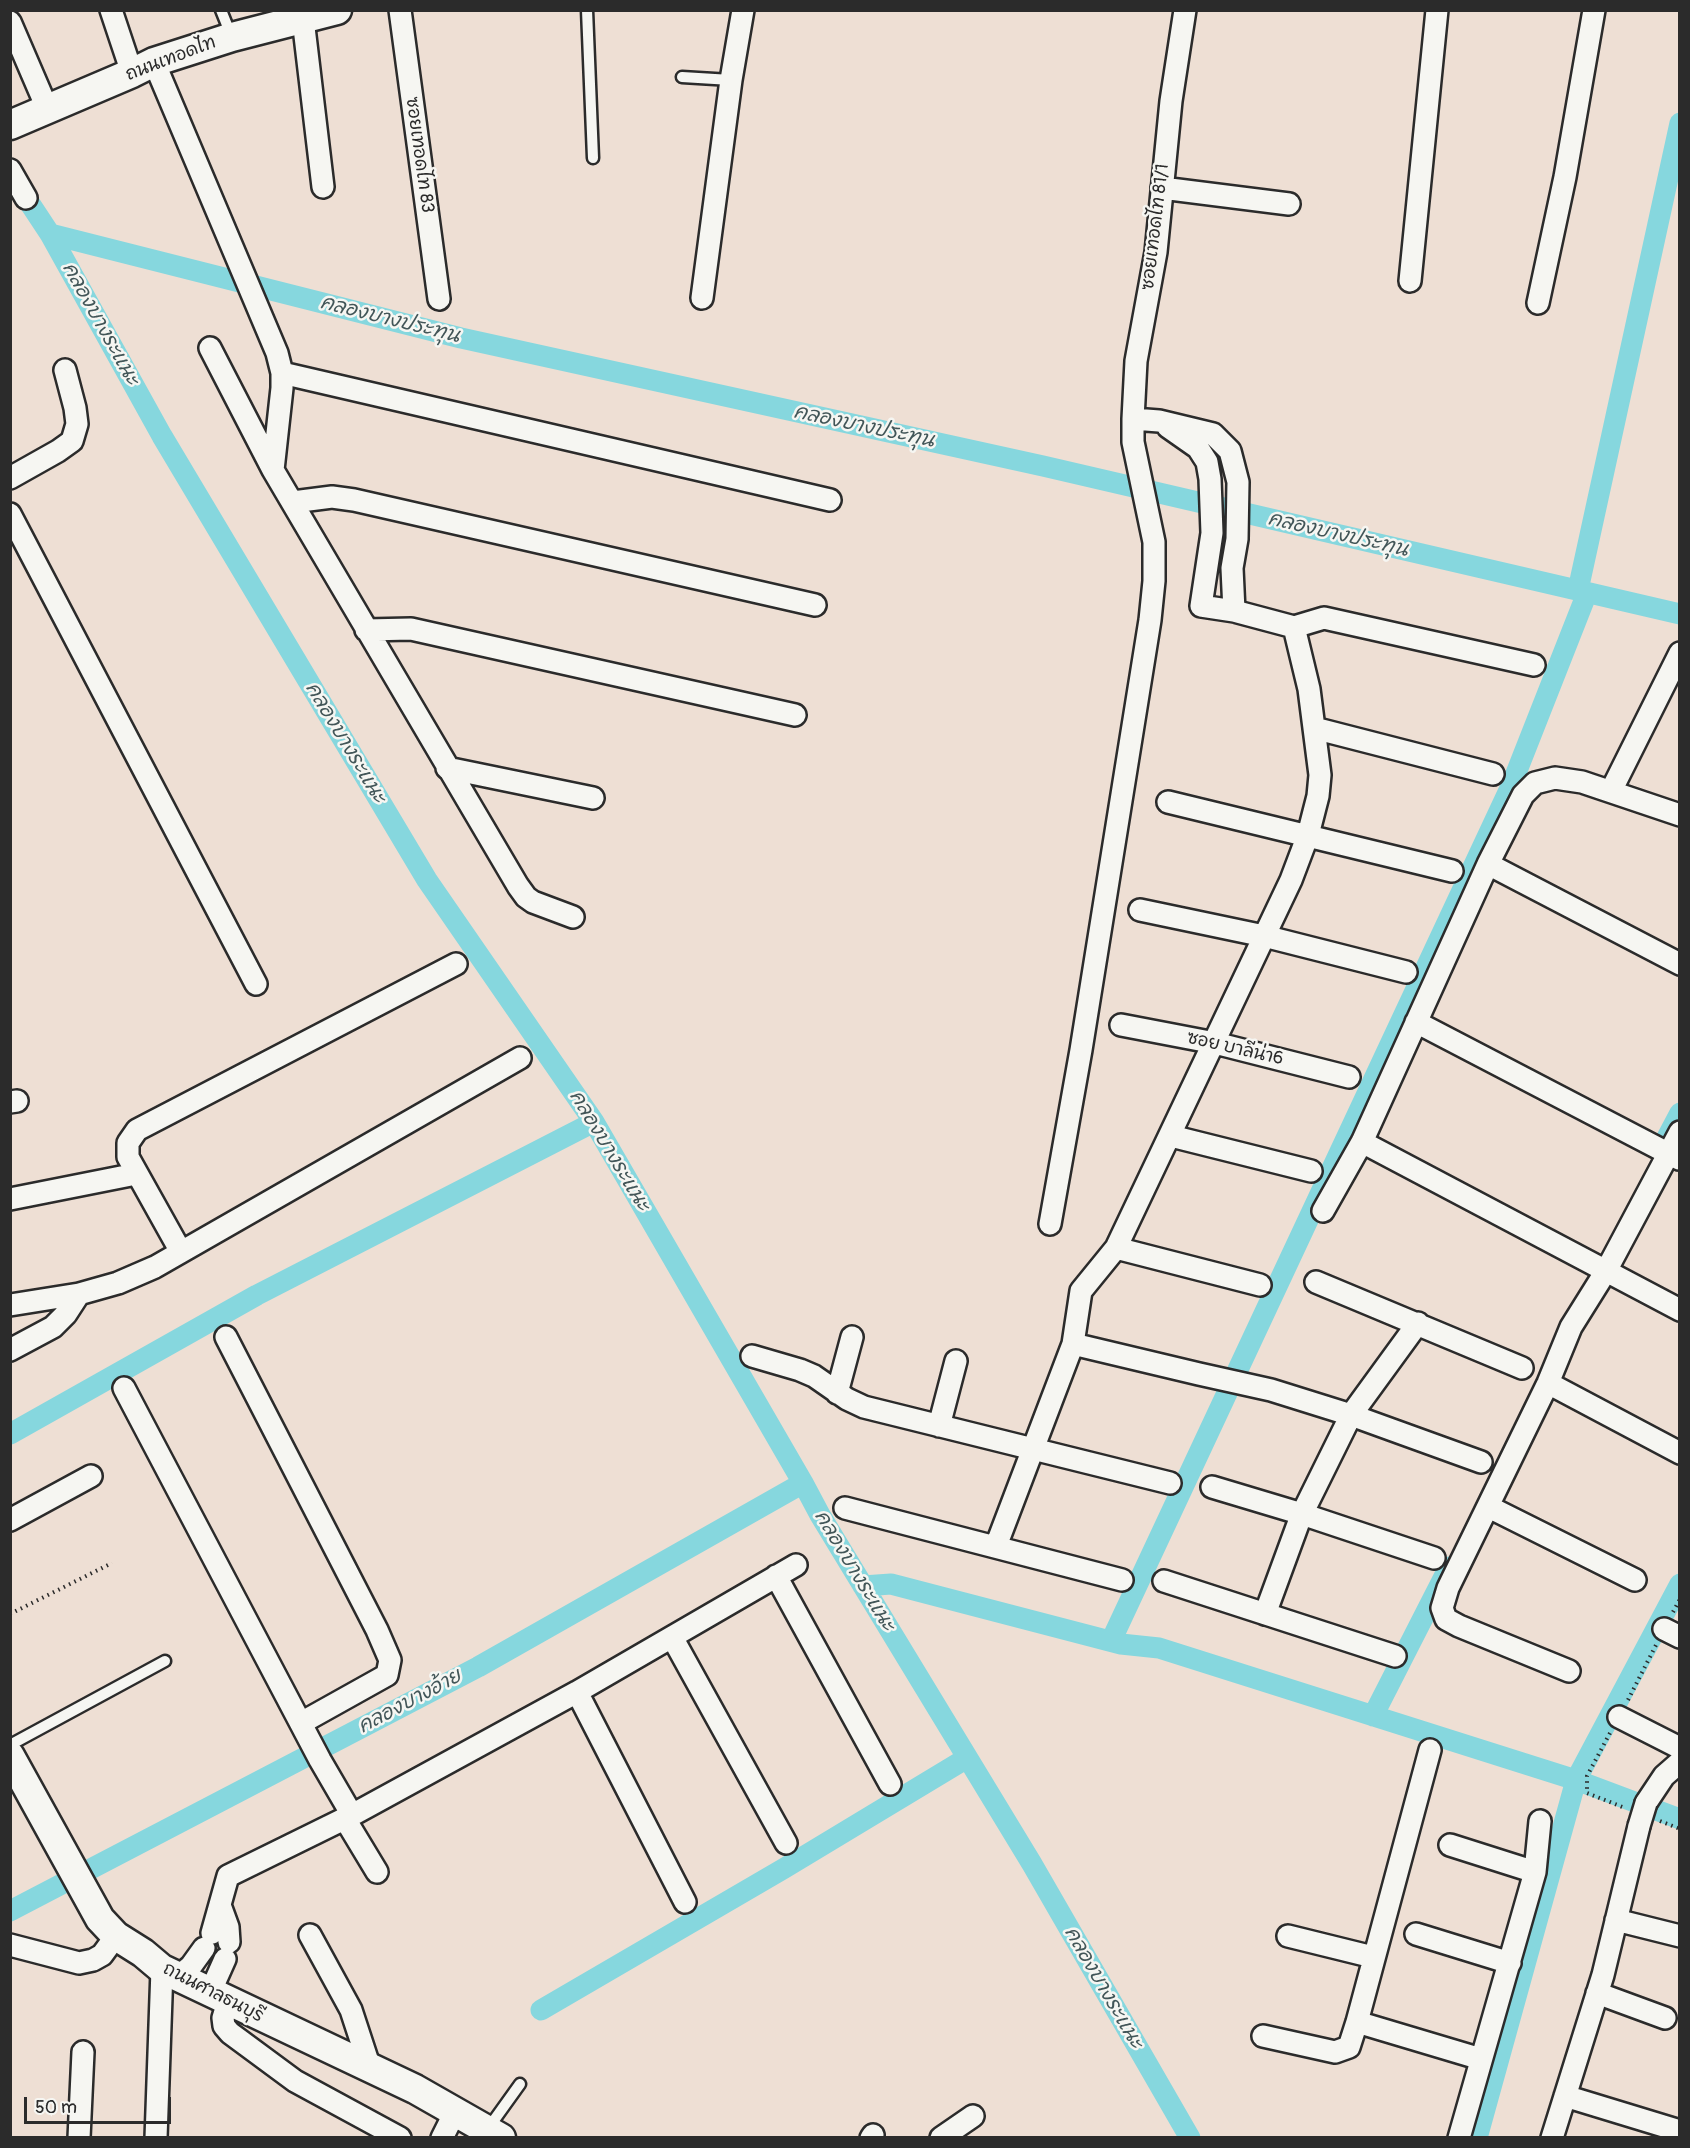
<!DOCTYPE html>
<meta charset="utf-8">
<style>
body{margin:0}
#map{position:relative;width:1690px;height:2148px;overflow:hidden;background:#eedfd4;font-family:Pangolin,sans-serif}
canvas{display:block}
.frame{position:absolute;inset:0;border:12px solid #2b2b2b;pointer-events:none}
.scale{position:absolute;left:24px;top:2097px;width:147px;height:27px;box-sizing:border-box;border:3px solid #2b2b2b;border-top:0;padding-left:8px;font-size:18px;line-height:21px;white-space:nowrap;color:#2b2b2b;-webkit-text-stroke:4px #f6f6f2;paint-order:stroke}
</style>
<div id="map">
<canvas width="1690" height="2148"></canvas>
<div class="frame"></div>
<div class="scale">50 m</div>
</div>
<script>
const c = document.querySelector('canvas').getContext('2d');
c.lineJoin = 'round';
function shape(rows) {
  const path = new Path2D();
  for (const r of rows) {
    path.moveTo(r[0], r[1]);
    for (let i = 2; i < r.length; i += 2) path.lineTo(r[i], r[i + 1]);
  }
  return path;
}
function strokePath(path, color, width, dash) {
  c.strokeStyle = color;
  c.lineWidth = width;
  c.lineCap = dash ? 'butt' : 'round';
  c.setLineDash(dash || []);
  c.stroke(path);
}
function write(font, color, halo, rows, align = 'center') {
  c.font = font + ' Pangolin,"Playpen Sans Thai",sans-serif';
  c.lineWidth = 5;
  c.setLineDash([]);
  c.textBaseline = 'middle';
  c.strokeStyle = halo;
  c.fillStyle = color;
  for (const [text, x, y, turn = 0] of rows) {
    c.save();
    c.translate(x, y);
    c.rotate((+turn || 0) * Math.PI / 180);
    c.textAlign = isNaN(turn) ? turn : align;
    if (halo) c.strokeText(text, 0, 0);
    c.fillText(text, 0, 0);
    c.restore();
  }
}
strokePath(shape([
 [17,184,50,234,162,436,427,880,594,1122,803,1483,820,1515,1032,1864,1190,2138],
 [50,234,461,338,1043,466,1680,614],
 [1578,590,1680,123],
 [1661,1149,1680,1113],
 [10,1434,257,1295,594,1122],
 [863,1586,891,1584,1121,1644,1159,1648,1576,1780,1680,1819],
 [1111,1641,1511,786,1587,593],
 [1373,1716,1449,1567],
 [10,1911,478,1667,803,1483],
 [541,2010,783,1869,967,1758],
 [1477,2138,1576,1780,1680,1584]
]), '#86d7de', 21);
const lane = shape([
 [221,10,231,35],
 [587,10,593,158],
 [682,77,731,80],
 [10,1745,165,1661],
 [487,2130,520,2084]
]);
const street = shape([
 [111,10,132,73],
 [400,10,439,299],
 [1185,10,1171,101,1156,252,1136,361,1133,419,1159,421,1213,434,1230,451,1238,482,1237,539,1232,568,1234,611],
 [303,19,323,187],
 [10,22,47,108],
 [154,62,277,353,282,373,282,388,273,470,518,886,526,897,533,902,573,917],
 [10,170,26,198],
 [1162,188,1289,204],
 [1410,281,1437,10],
 [702,298,731,80,743,10],
 [1538,303,1565,177,1594,10],
 [210,348,273,470],
 [282,373,830,500],
 [1168,427,1198,448,1207,462,1210,479,1212,533,1201,606,1234,611,1294,627],
 [10,478,58,451,72,441,77,424,75,408,65,370],
 [293,502,332,497,354,500,815,605],
 [10,514,256,984],
 [1294,627,1324,618,1534,665],
 [366,630,411,629,795,715],
 [1314,728,1493,774],
 [447,768,593,798],
 [1611,791,1680,653],
 [1168,802,1452,871],
 [1488,864,1680,964],
 [1140,910,1264,936,1406,972],
 [1416,1022,1679,1159],
 [1121,1025,1215,1043,1349,1077],
 [10,1102,17,1101],
 [1171,1136,1311,1171],
 [1362,1142,1680,1310],
 [10,1199,136,1174],
 [1323,1211,1362,1142,1488,864,1523,795,1535,783,1555,778,1582,782,1680,815],
 [1050,1224,1081,1050,1150,620,1154,581,1154,542,1133,442,1133,419],
 [1116,1248,1260,1285],
 [181,1252,128,1157,128,1143,137,1130,456,964],
 [1316,1282,1522,1368],
 [10,1305,79,1294,118,1283,155,1267,520,1058],
 [226,1337,377,1630,390,1660,387,1675,301,1723],
 [1073,1344,1199,1374,1271,1390,1351,1415,1481,1462],
 [10,1350,53,1327,66,1314,79,1294],
 [752,1356,800,1370,814,1376,847,1399,864,1407,1170,1483],
 [1548,1383,1680,1453],
 [124,1388,320,1760,352,1815],
 [837,1393,852,1337],
 [939,1426,956,1361],
 [1212,1487,1302,1514,1434,1558],
 [1489,1507,1635,1580],
 [845,1508,1122,1580],
 [10,1520,91,1476],
 [996,1546,1073,1344,1081,1291,1116,1248,1291,880,1308,835,1318,796,1320,775,1309,689,1294,627],
 [776,1576,890,1784],
 [1164,1581,1395,1656],
 [1265,1614,1301,1516,1351,1415,1418,1323],
 [1664,1629,1680,1637],
 [672,1637,786,1843],
 [1569,1671,1459,1626,1446,1619,1442,1608,1448,1588,1548,1383,1571,1327,1606,1271,1680,1132],
 [577,1692,685,1902],
 [1619,1717,1680,1748],
 [1646,1803,1664,1776,1680,1762],
 [345,1819,377,1872],
 [1450,1845,1535,1872],
 [220,1905,228,1927,229,1942],
 [1616,1920,1680,1936],
 [212,1933,228,1876,352,1815,577,1692,796,1565],
 [1416,1934,1510,1963],
 [310,1935,351,2010,370,2068],
 [1288,1936,1373,1957],
 [10,1945,79,1963,93,1960,102,1955,116,1936],
 [178,1977,191,1966,204,1948],
 [209,1992,213,1986,225,1959],
 [1597,1993,1665,2018],
 [228,2002,223,2018,224,2026,230,2033,295,2081,400,2138],
 [1357,2022,1481,2059],
 [1263,2036,1335,2052,1349,2047,1357,2022,1430,1750],
 [1565,2096,1680,2131],
 [79,2138,83,2052],
 [156,2138,162,1969],
 [442,2138,455,2112],
 [871,2138,873,2135],
 [941,2138,973,2116],
 [1459,2138,1535,1872,1540,1821],
 [1552,2138,1603,1975,1639,1826]
]);
const secondary = shape([
 [10,125,132,73,154,62,232,37,337,10],
 [10,1756,100,1919,116,1936,143,1953,162,1969,415,2089,501,2138]
]);
strokePath(lane, '#2b2b2b', 15);
strokePath(street, '#2b2b2b', 26);
strokePath(secondary, '#2b2b2b', 33);
strokePath(shape([
 [1673,1612,1680,1599],
 [10,1614,112,1563],
 [1628,1700,1656,1645],
 [1610,1733,1587,1776,1587,1793,1625,1808],
 [1660,1821,1680,1829]
]), '#2b2b2b', 4, [1.5, 4.5]);
strokePath(lane, '#f6f6f2', 10);
strokePath(street, '#f6f6f2', 21);
strokePath(secondary, '#f6f6f2', 28);
const streetBridge = shape([
 [1639,1826,1646,1803]
]);
strokePath(streetBridge, '#2b2b2b', 26, []);
strokePath(streetBridge, '#f6f6f2', 21);
write('18px', '#2b2b2b', '#f6f6f2', [
 ["ถนนเทอดไท",171,59,-21],
 ["ซอยเทอดไท 83",419,155,82],
 ["ซอยเทอดไท 81/1",1156,227,-83],
 ["ซอย บาลีน่า6",1235,1049,13],
 ["ถนนศาลธนบุรี",213,1993,27]
]);
write('italic 20px', '#425658', '#f6f6f2', [
 ["คลองบางประทุน",390,320,14],
 ["คลองบางระแนะ",100,324,61],
 ["คลองบางประทุน",864,427,12],
 ["คลองบางประทุน",1338,535,13],
 ["คลองบางระแนะ",345,743,59],
 ["คลองบางระแนะ",609,1151,59],
 ["คลองบางระแนะ",854,1571,59],
 ["คลองบางอ้าย",410,1702,-28],
 ["คลองบางระแนะ",1103,1988,60]
]);
</script>
